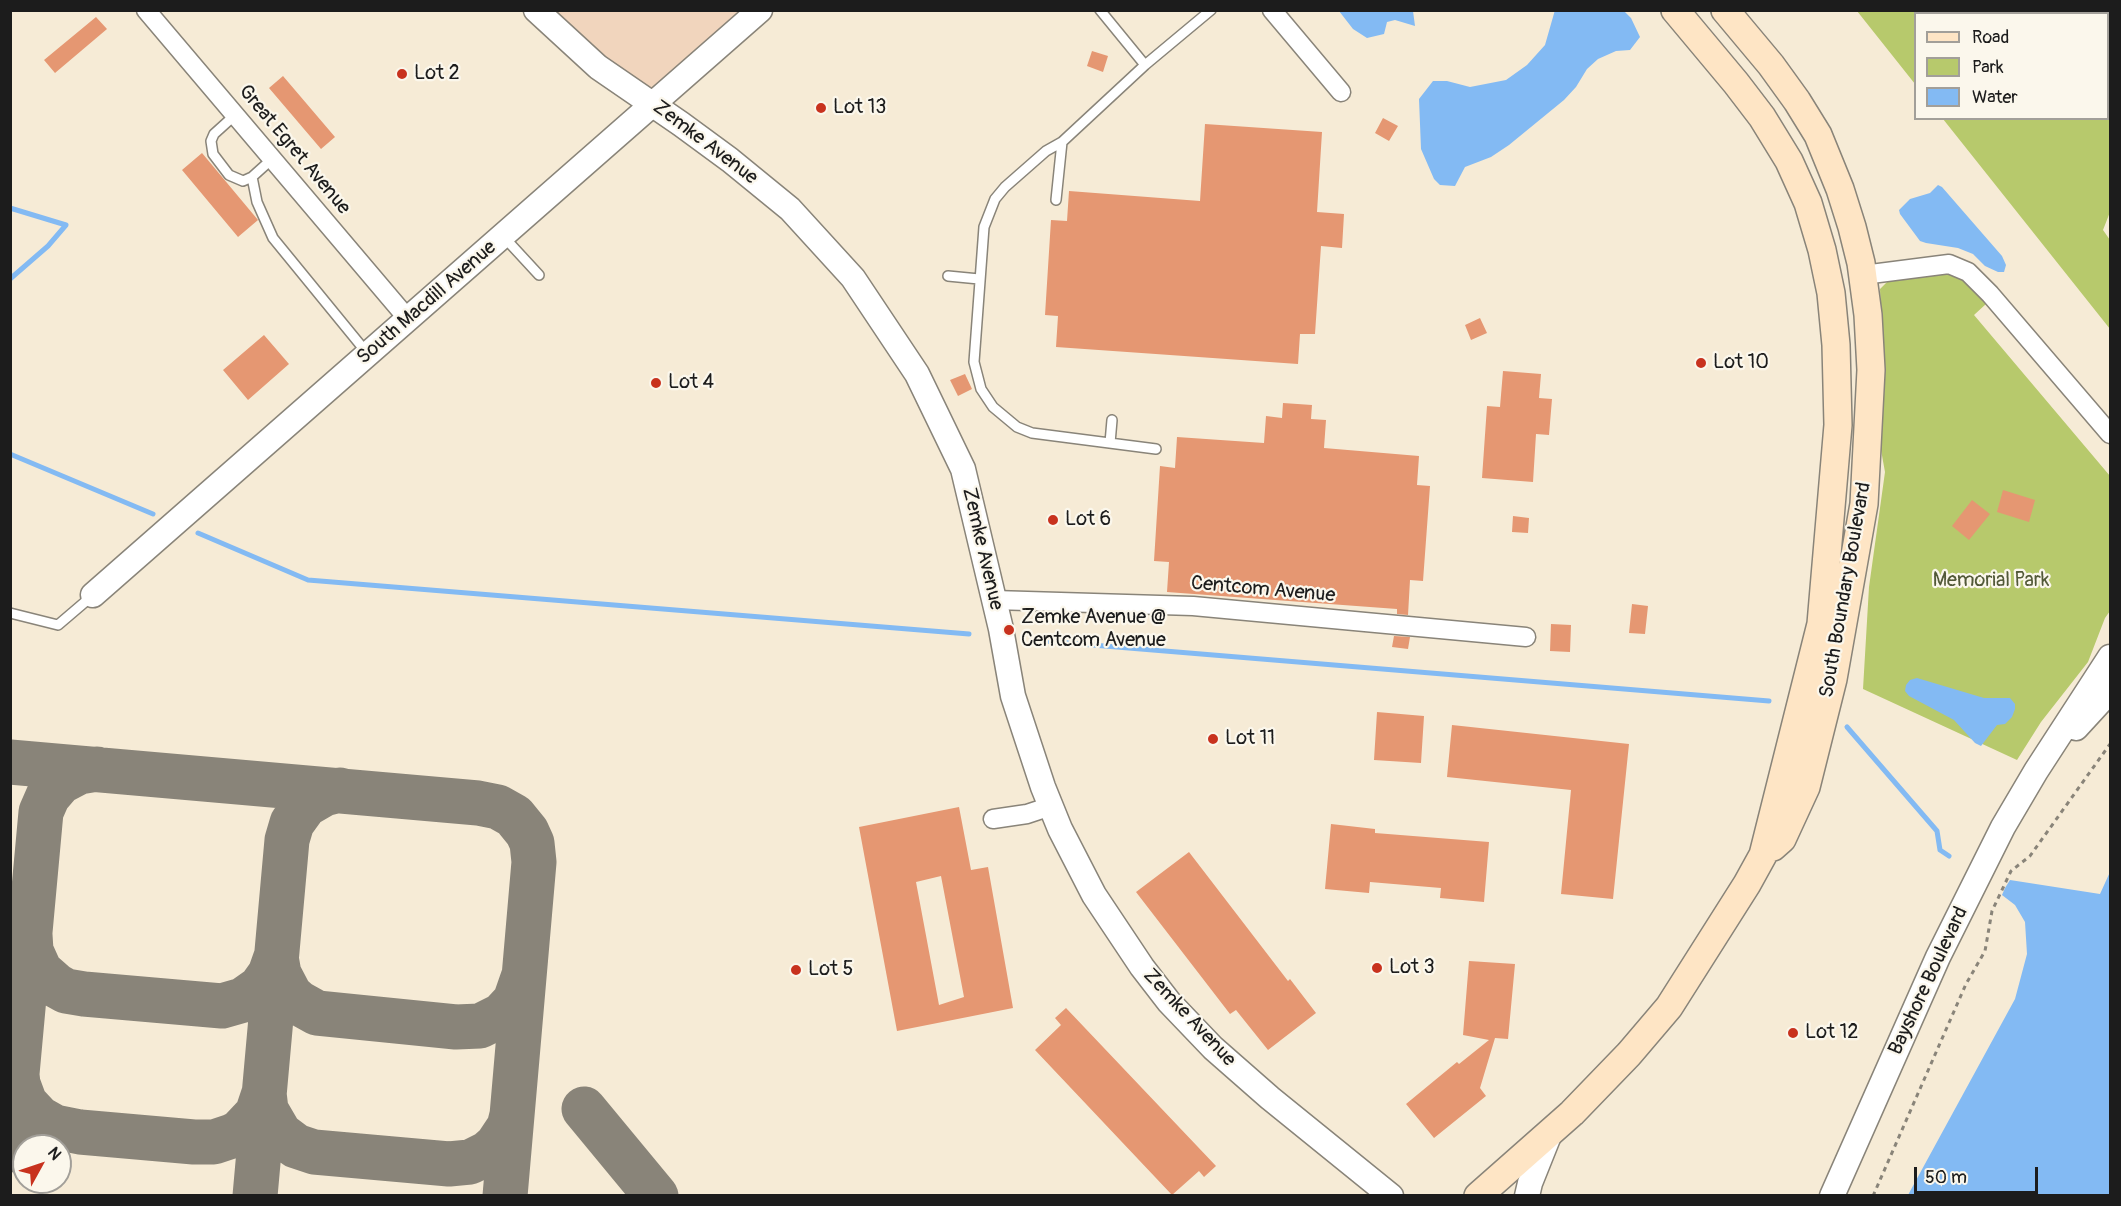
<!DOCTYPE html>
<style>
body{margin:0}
#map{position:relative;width:2121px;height:1206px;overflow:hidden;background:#f6ebd6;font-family:Pangolin,sans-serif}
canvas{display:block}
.frame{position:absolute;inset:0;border:12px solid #1c1c1c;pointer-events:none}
.legend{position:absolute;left:1914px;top:12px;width:195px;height:108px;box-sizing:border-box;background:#fbf7ec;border:2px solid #a29f99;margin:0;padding:8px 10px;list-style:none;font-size:18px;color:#1c1c1c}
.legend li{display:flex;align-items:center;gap:12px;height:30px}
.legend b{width:30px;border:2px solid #a29f99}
.north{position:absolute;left:12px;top:1134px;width:60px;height:60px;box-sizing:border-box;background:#fbf7ec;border:2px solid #a29f99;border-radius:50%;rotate:50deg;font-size:16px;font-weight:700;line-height:24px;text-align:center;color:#1c1c1c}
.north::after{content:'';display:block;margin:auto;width:21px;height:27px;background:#c8321e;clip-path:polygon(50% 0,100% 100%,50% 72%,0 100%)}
.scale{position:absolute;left:1914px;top:1167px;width:124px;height:27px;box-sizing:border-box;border:3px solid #1c1c1c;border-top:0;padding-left:8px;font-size:18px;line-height:21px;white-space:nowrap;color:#1c1c1c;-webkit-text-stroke:4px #fbf7ec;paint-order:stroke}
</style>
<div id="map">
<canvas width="2121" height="1206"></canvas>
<div class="frame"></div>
<ul class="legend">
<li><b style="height:8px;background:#fee5c5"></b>Road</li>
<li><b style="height:16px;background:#b7c96c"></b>Park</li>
<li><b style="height:16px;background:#83baf3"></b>Water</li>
</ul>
<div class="north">N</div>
<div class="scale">50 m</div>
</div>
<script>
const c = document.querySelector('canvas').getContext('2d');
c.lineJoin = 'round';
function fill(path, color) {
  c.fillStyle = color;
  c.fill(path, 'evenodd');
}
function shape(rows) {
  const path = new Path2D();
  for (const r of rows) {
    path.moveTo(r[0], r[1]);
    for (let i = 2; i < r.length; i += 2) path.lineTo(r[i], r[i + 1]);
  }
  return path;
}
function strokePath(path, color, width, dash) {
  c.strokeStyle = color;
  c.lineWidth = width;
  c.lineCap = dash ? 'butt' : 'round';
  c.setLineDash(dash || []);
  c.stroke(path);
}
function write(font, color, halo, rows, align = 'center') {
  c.font = font + ' Pangolin,sans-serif';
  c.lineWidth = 4.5;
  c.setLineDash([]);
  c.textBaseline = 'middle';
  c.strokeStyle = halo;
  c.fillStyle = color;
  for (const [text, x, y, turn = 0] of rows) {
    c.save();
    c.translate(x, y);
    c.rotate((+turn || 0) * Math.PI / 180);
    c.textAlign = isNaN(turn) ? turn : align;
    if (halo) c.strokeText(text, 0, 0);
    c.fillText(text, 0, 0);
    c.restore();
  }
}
fill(shape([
 [536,11,760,11,654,104]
]), '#f1d5bd');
fill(shape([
 [1857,11,2110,11,2110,212,2103,230,2110,240,2110,329,1943,119,2108,118,2108,14,1916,14,1915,84],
 [1948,273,1959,276,1985,301,1986,304,1974,315,2110,476,2110,611,2105,618,2088,662,2041,722,2017,760,1863,689,1869,587,1885,472,1881,450,1883,375,1880,289,1889,280]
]), '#b7c96c');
fill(shape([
 [1555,10,1624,11,1631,18,1640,37,1630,50,1616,51,1598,59,1587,69,1576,87,1564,100,1509,145,1491,157,1465,167,1455,186,1440,185,1434,179,1421,149,1419,99,1433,81,1447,81,1470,87,1506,80,1527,65,1545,45],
 [1339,11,1413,11,1415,26,1395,20,1387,22,1384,34,1367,38,1353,29],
 [1938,185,1942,187,2002,256,2006,265,2004,272,1998,272,1985,266,1973,254,1958,248,1926,243,1920,241,1900,214,1899,210,1910,199,1930,193],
 [1917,678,1984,698,2010,698,2015,704,2015,709,2012,717,2005,724,1997,725,1981,746,1975,743,1954,720,1909,696,1905,691,1906,685,1910,680],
 [2110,872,2110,1195,1908,1195,2015,999,2027,954,2025,922,2015,905,2002,895,2005,888,2010,880,2100,894]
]), '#83baf3');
strokePath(shape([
 [10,208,66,225,48,246,10,279],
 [10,454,153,514],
 [198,533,308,580,969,634],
 [1032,640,1769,701],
 [1847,727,1937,831,1940,850,1949,856]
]), '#83baf3', 5);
strokePath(shape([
 [10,762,478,803,498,807,514,816,527,832,532,843,534,862,505,1196],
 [30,935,31,951,40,971,57,986,66,991,84,994,222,1006,243,1000,260,988,270,974,276,957],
 [276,957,279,974,290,995,299,1003,317,1013,456,1027,480,1026,502,1015,515,1001,523,978],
 [17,1075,18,1084,25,1103,39,1118,55,1127,80,1132,194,1142,214,1142,232,1136,240,1132,257,1114,264,1093],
 [264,1093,266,1110,280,1134,296,1146,314,1152,449,1164,470,1162,488,1153,497,1145,509,1127,512,1115],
 [584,1109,656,1196],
 [10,1150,41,812,48,796,60,782,79,772,97,769],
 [255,1196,287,840,292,823,305,805,324,794,340,790]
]), '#898479', 45);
fill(shape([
 [96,17,107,29,55,73,44,60],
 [1092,51,1108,56,1103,72,1087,66],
 [283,76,335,137,321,149,269,88],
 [1383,118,1398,126,1389,141,1375,133],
 [1205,124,1322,132,1317,212,1344,214,1342,248,1321,246,1315,334,1300,334,1298,364,1056,347,1058,316,1045,315,1051,220,1067,221,1069,191,1200,201],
 [202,153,258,220,238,237,182,170],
 [1480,318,1487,333,1471,340,1465,325],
 [264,335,289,364,248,400,223,370],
 [1503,371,1541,374,1539,398,1552,399,1549,435,1536,434,1533,482,1482,478,1487,406,1500,407],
 [965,374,972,389,958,396,950,380],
 [1283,403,1312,405,1311,419,1326,420,1324,448,1419,456,1417,485,1430,486,1423,581,1410,580,1408,615,1397,614,1397,609,1167,592,1169,562,1154,561,1160,466,1175,468,1177,437,1264,443,1266,416,1282,418],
 [2003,490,2035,500,2029,522,1997,512],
 [1972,500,1990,514,1969,540,1952,526],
 [1513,516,1529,518,1528,533,1512,532],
 [1632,604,1648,606,1645,634,1629,633],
 [1551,624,1571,625,1570,652,1550,651],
 [1394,636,1410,637,1408,649,1392,647],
 [1377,712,1424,716,1421,763,1374,760],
 [1452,725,1629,744,1613,899,1561,894,1571,790,1447,777],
 [959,807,971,870,988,867,1013,1008,897,1031,859,827],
 [941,876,964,997,939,1005,916,882],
 [1331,824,1375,829,1375,833,1489,842,1484,902,1440,898,1441,888,1370,882,1369,893,1325,889],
 [1189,852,1288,981,1290,979,1316,1013,1268,1050,1236,1010,1230,1014,1136,892],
 [1469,961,1515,964,1508,1039,1495,1038,1480,1088,1486,1096,1434,1138,1406,1104,1457,1062,1459,1064,1489,1040,1463,1035],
 [1066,1008,1216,1166,1204,1177,1199,1171,1172,1195,1035,1050,1061,1025,1055,1018]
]), '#e59772');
const service = shape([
 [1100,10,1145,65],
 [235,115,214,134,211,141,213,154,229,175,243,181,252,177,272,159],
 [252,177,257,202,273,238,367,353],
 [1056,200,1062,142],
 [503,236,539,275],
 [948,276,979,279],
 [1110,443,1112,420],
 [1156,449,1032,433,1017,427,993,407,981,389,974,362,984,227,995,199,1005,187,1046,151,1062,142,1145,65,1211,10],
 [10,613,58,625,92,596]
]);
const minor = shape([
 [146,10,408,319],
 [1272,10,1341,92],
 [1863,275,1949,264,1968,272,1990,294,2110,434],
 [994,600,1193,606,1526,637],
 [993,819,1027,814,1051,806]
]);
const tertiary = shape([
 [536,10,598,67,681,124,730,160,790,209,853,278,917,374,963,469,1001,629,1013,696,1043,787,1060,829,1094,895,1142,967,1169,1002,1213,1048,1270,1098,1391,1196],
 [93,595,760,10],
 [2076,728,2110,691],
 [1527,1196,1530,1183,1550,1133],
 [1832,1196,1938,957,2003,827,2036,771,2110,657]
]);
const secondary = shape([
 [1725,10,1771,65,1797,101,1818,135,1840,189,1852,227,1861,263,1868,315,1871,370,1864,504,1833,679,1806,787,1782,839,1773,847],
 [1478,1196,1572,1113,1629,1054,1669,1007,1747,884,1763,855,1821,624,1838,425,1836,345,1831,293,1822,250,1808,203,1789,161,1762,117,1736,83,1675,10]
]);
strokePath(service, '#898479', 12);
strokePath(minor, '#898479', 21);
strokePath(tertiary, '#898479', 27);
strokePath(secondary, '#898479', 30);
strokePath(shape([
 [1873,1196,1966,984,1985,951,1992,911,2011,871,2030,856,2110,744]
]), '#898479', 3, [4.5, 4.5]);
strokePath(service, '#fff', 9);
strokePath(minor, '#fff', 18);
strokePath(tertiary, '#fff', 24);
strokePath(secondary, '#fee5c5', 27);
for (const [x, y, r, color] of [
 [402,74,6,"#c8321e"],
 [821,108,6,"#c8321e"],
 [1701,363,6,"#c8321e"],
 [656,383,6,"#c8321e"],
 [1053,520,6,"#c8321e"],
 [1009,630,6,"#c8321e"],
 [1213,739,6,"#c8321e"],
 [1377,968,6,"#c8321e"],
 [796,970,6,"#c8321e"],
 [1793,1033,6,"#c8321e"]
]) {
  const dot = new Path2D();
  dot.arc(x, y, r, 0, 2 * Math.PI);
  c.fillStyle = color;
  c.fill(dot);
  strokePath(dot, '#fbf7ec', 2);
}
write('20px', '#1c1c1c', '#fbf7ec', [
 ["Lot 2",414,74],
 ["Lot 13",833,108],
 ["Lot 10",1713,363],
 ["Lot 4",668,383],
 ["Lot 6",1065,520],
 ["Zemke Avenue @",1021,618],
 ["Centcom Avenue",1021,641],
 ["Lot 11",1225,739],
 ["Lot 3",1389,968],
 ["Lot 5",808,970],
 ["Lot 12",1805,1033]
], 'left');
write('20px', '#1c1c1c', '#fbf7ec', [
 ["Zemke Avenue",705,143,37],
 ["Great Egret Avenue",294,150,50],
 ["South Macdill Avenue",427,303,-41],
 ["Zemke Avenue",982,549,77],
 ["Centcom Avenue",1263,590,5],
 ["South Boundary Boulevard",1846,590,-80],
 ["Bayshore Boulevard",1929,981,-65],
 ["Zemke Avenue",1189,1018,47]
]);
write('20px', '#525938', '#fbf7ec', [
 ["Memorial Park",1991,581]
]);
</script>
